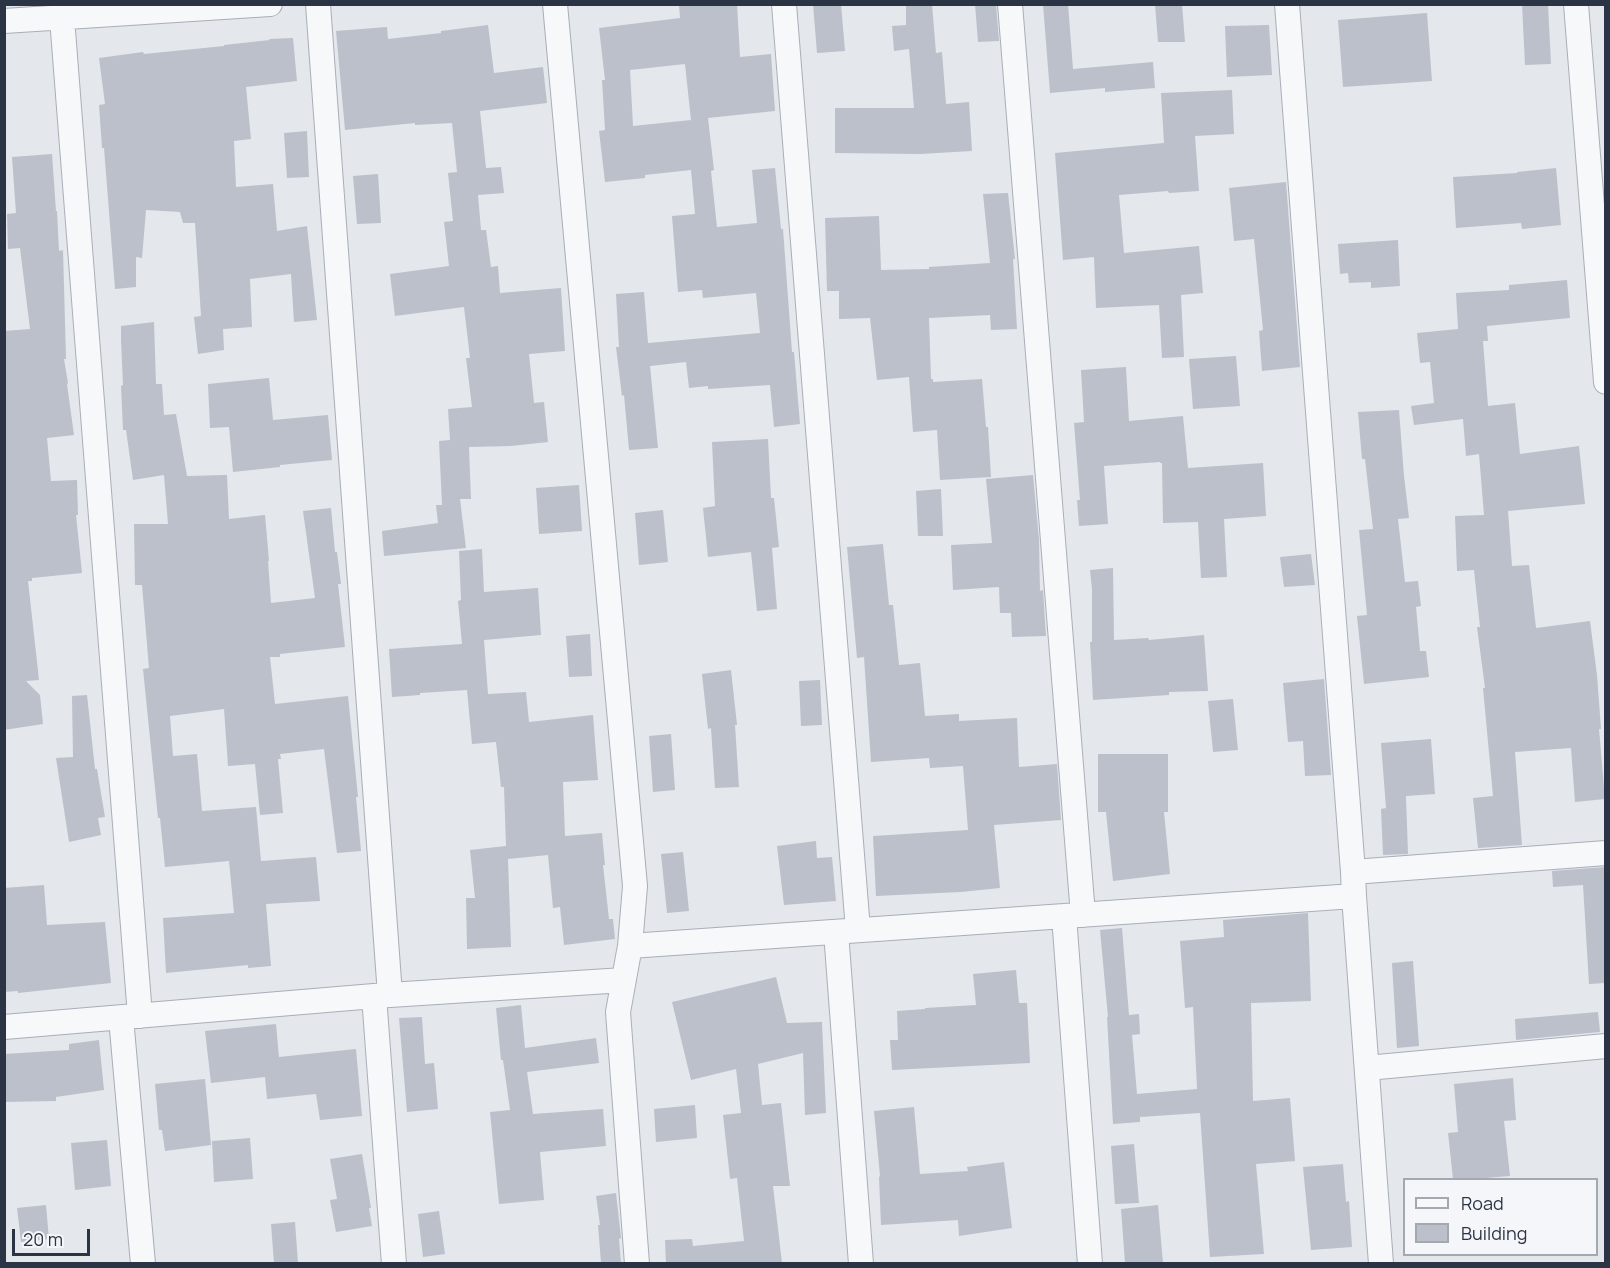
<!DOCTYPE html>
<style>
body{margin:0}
#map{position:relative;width:1610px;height:1268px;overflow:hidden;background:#e4e7ec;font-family:Manrope,sans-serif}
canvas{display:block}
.frame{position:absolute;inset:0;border:6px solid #2b3445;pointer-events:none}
.legend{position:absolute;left:1403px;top:1178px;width:195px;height:78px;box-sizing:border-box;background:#f4f6f9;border:2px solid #a4a8b1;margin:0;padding:8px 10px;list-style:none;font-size:18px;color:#2b3445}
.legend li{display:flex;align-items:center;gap:12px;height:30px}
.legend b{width:30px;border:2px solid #a4a8b1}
.scale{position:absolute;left:12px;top:1229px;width:78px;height:27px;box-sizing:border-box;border:3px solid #2b3445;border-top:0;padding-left:8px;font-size:18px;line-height:21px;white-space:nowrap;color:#2b3445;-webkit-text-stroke:4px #f4f6f9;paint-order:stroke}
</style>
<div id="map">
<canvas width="1610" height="1268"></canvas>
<div class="frame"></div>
<ul class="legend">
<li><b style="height:8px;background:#f7f8fa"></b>Road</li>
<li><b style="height:16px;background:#bbc0ca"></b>Building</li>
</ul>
<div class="scale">20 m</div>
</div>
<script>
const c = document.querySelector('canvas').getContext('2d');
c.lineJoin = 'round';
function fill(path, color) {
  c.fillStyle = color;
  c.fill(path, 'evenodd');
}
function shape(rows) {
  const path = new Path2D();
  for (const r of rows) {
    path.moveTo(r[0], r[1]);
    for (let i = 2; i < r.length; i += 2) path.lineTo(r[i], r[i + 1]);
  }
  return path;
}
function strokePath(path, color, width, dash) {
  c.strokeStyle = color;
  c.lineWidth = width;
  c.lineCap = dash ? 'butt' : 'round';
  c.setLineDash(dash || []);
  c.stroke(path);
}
fill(shape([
 [679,4,737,4,740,57,771,54,775,111,708,118,714,170,711,171,717,227,757,223,752,170,775,168,781,229,783,229,792,352,794,352,800,424,774,427,770,385,708,389,708,386,689,388,686,362,650,366,658,448,629,450,624,395,622,396,616,347,619,347,616,294,644,292,648,343,760,333,756,293,703,298,702,290,678,292,672,216,695,214,691,170,645,175,645,178,605,182,599,131,605,130,602,80,605,80,599,28,680,18],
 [685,64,691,120,633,126,630,70],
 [813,4,841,4,845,51,817,53],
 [906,4,932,4,936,53,942,52,946,104,969,102,972,151,920,154,835,153,835,108,914,108,909,49,894,51,892,26,906,25],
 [975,4,996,4,999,41,978,42],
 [1043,4,1068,4,1073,69,1153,62,1155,88,1105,92,1105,88,1050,93],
 [1155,4,1182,4,1185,42,1158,42],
 [1522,4,1548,4,1551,64,1525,65],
 [1427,13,1432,81,1343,87,1338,20],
 [488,25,494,73,543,67,547,103,480,111,486,168,501,167,504,193,478,195,481,230,486,230,491,267,498,266,500,293,561,288,565,351,529,354,534,403,544,402,548,442,511,446,469,447,471,499,460,499,466,548,384,556,382,531,438,523,436,505,442,505,439,441,450,440,448,409,472,407,466,358,470,358,464,307,395,316,390,274,449,266,444,222,453,221,448,173,457,172,452,123,415,125,415,123,345,130,336,31,387,27,388,39,441,33,441,31],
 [1269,25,1272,75,1227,77,1225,26],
 [293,38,297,81,246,87,251,139,234,141,236,187,273,184,277,231,307,226,317,320,294,322,291,274,250,279,252,327,223,329,224,350,198,354,194,317,201,316,195,223,183,223,180,212,146,210,142,258,136,257,136,287,115,289,104,148,102,148,99,105,105,104,99,58,143,52,144,54,224,46,224,45,270,40,269,39],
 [1232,90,1234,134,1195,136,1199,191,1169,193,1168,191,1119,195,1124,253,1199,246,1203,293,1181,295,1184,357,1162,358,1159,305,1096,308,1094,257,1063,260,1055,153,1164,143,1161,93],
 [307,131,309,177,287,178,284,133],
 [52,154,56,211,57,211,59,251,63,250,66,359,64,359,68,383,67,384,74,435,47,438,51,481,77,480,78,515,76,515,82,573,32,578,32,581,28,581,39,680,26,681,40,695,43,724,4,730,4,331,30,329,20,248,8,249,7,214,16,213,12,157],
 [1556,168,1561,225,1522,229,1521,223,1456,228,1453,177,1517,173,1517,172],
 [378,174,381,223,357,224,353,176],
 [1286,182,1300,367,1262,371,1259,331,1263,330,1254,239,1234,241,1229,188],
 [1008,193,1015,259,1013,259,1017,329,991,330,990,315,929,318,931,379,933,379,933,382,982,379,986,427,988,427,991,477,940,480,937,430,913,432,909,377,877,380,870,318,839,319,839,291,827,291,825,218,879,216,881,270,929,269,929,267,990,263,983,194],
 [1398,240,1400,286,1371,288,1371,282,1349,283,1348,273,1340,274,1338,244],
 [1567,280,1570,318,1487,326,1488,341,1483,341,1488,406,1515,403,1520,454,1579,446,1585,504,1508,511,1512,566,1529,565,1536,628,1590,621,1597,675,1601,729,1599,729,1605,799,1575,802,1571,748,1515,752,1522,845,1478,848,1473,798,1493,796,1483,688,1485,688,1477,627,1480,627,1474,570,1457,571,1455,516,1484,515,1479,454,1466,456,1463,419,1414,425,1411,406,1434,403,1430,362,1420,363,1417,333,1458,329,1456,293,1509,290,1509,285],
 [154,322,156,384,162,384,164,415,176,414,187,476,227,475,229,519,265,515,269,561,268,561,271,603,315,598,303,511,331,508,335,552,337,552,341,584,338,584,345,647,280,654,280,657,270,657,275,704,348,696,358,797,356,797,361,851,337,853,324,749,280,754,281,759,278,759,283,813,260,815,255,764,228,766,224,709,170,716,173,756,197,754,202,811,256,807,261,861,316,857,320,901,266,904,271,966,248,968,248,965,166,973,163,918,234,913,229,861,165,867,160,818,158,818,143,669,149,668,142,585,135,585,134,524,168,524,164,475,133,480,126,430,123,430,121,386,123,385,121,340,121,326],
 [1236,356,1240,406,1193,409,1189,359],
 [1126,367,1129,421,1183,416,1188,468,1263,463,1266,516,1224,519,1227,577,1201,578,1198,522,1163,523,1162,463,1160,463,1160,462,1104,466,1108,524,1079,526,1077,500,1080,500,1074,423,1084,422,1081,370],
 [269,378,273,420,328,415,332,460,280,465,280,467,233,472,229,427,210,428,208,384],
 [1399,410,1404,476,1409,518,1398,519,1405,582,1418,581,1421,606,1416,607,1420,651,1426,651,1429,677,1364,684,1357,616,1367,615,1359,530,1373,529,1365,459,1362,459,1358,412],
 [768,439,771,498,774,498,779,547,772,548,777,609,757,611,751,552,708,557,703,508,715,506,712,442],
 [1033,475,1039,540,1040,591,1043,590,1046,636,1012,637,1011,613,1000,613,999,587,953,590,951,545,992,543,986,479],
 [579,485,582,531,539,534,536,488],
 [941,489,943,536,918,536,916,491],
 [663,510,668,562,639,565,635,513],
 [883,544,889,605,893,605,899,665,920,663,925,716,959,714,959,721,1017,718,1019,767,1057,764,1061,820,994,825,1000,888,961,892,876,896,873,836,968,830,963,766,930,768,929,758,871,762,864,657,857,658,847,547],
 [482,549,484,592,538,588,541,635,484,640,488,694,526,692,529,722,593,715,598,780,563,782,565,836,602,833,605,865,603,865,609,919,613,919,615,939,564,945,560,907,553,908,548,855,508,859,511,947,467,949,466,898,475,898,470,850,506,846,504,787,501,787,496,742,472,744,467,690,420,693,420,695,392,697,389,649,462,644,458,601,461,600,459,551],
 [1311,554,1315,585,1284,587,1280,557],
 [1113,568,1114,640,1148,638,1149,640,1204,635,1208,691,1169,692,1169,695,1093,700,1090,642,1092,642,1092,589,1090,570],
 [590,634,592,676,569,677,566,636],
 [731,670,737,725,735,725,739,787,715,788,711,728,708,729,702,674],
 [1324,679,1331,775,1305,776,1303,741,1288,742,1283,683],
 [820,680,822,725,801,726,799,681],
 [87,695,95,769,97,769,105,817,98,818,101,835,69,842,56,758,73,757,72,696],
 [1233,699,1238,750,1213,752,1208,701],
 [671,734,675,790,653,792,649,736],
 [1431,739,1435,794,1406,796,1408,854,1383,855,1381,809,1386,808,1381,743],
 [1098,754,1168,754,1168,812,1164,812,1170,874,1113,881,1106,812,1098,812],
 [816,841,817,858,832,857,836,901,784,905,777,846],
 [683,852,689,911,667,913,661,854],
 [1605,867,1605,983,1589,984,1583,885,1553,887,1552,871],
 [44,885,47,925,105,922,111,983,18,993,18,991,4,992,4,888],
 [1308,913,1311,1001,1251,1003,1253,1101,1290,1098,1295,1161,1256,1164,1264,1254,1210,1257,1200,1113,1140,1117,1140,1122,1113,1124,1107,1017,1108,1017,1100,930,1122,928,1129,1015,1139,1014,1140,1034,1132,1035,1137,1094,1197,1089,1193,1007,1185,1008,1180,941,1224,937,1223,920],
 [1413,961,1419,1046,1397,1048,1392,963],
 [1016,970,1019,1003,1027,1003,1030,1063,892,1070,890,1040,898,1040,897,1011,925,1009,925,1008,976,1005,973,974],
 [776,977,787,1023,822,1022,826,1113,805,1115,803,1053,758,1064,762,1105,781,1103,790,1186,773,1186,782,1263,666,1263,665,1240,692,1239,693,1246,744,1241,737,1178,730,1179,723,1115,741,1113,736,1069,691,1080,672,1002],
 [521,1005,525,1048,596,1038,599,1063,527,1072,533,1114,603,1109,606,1146,540,1152,544,1200,499,1204,490,1112,510,1110,503,1060,501,1060,496,1008],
 [1598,1012,1600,1032,1516,1040,1515,1019],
 [422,1017,425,1064,434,1063,438,1109,407,1112,399,1018],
 [276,1024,279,1057,356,1049,362,1116,320,1120,316,1094,267,1099,265,1077,211,1083,205,1031],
 [99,1040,104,1090,56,1097,56,1101,4,1102,4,1054,69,1050,69,1044],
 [1513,1078,1516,1120,1504,1121,1510,1176,1473,1179,1453,1179,1448,1133,1458,1132,1454,1084],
 [205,1079,211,1145,165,1151,162,1130,159,1130,155,1084],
 [695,1105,697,1138,656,1142,654,1109],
 [914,1107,920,1174,968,1171,967,1167,1004,1162,1012,1228,959,1236,958,1220,881,1225,879,1177,880,1176,874,1111],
 [250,1138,253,1179,214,1182,212,1141],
 [107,1140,111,1186,75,1190,71,1143],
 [1134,1144,1139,1203,1115,1204,1111,1146],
 [362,1154,371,1208,369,1208,372,1226,336,1232,330,1200,337,1199,330,1159],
 [1343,1164,1346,1202,1349,1201,1352,1247,1311,1250,1303,1167],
 [616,1193,621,1238,619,1239,621,1263,601,1263,598,1225,600,1225,596,1196],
 [46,1205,49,1239,21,1242,17,1208],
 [1158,1205,1163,1263,1125,1263,1121,1209],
 [439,1211,445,1254,423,1257,418,1214],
 [295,1222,298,1263,274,1263,271,1224]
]), '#bbc0ca');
const minor = shape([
 [318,4,390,995],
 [555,4,635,886,630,946,618,1012,637,1264],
 [784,4,858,930],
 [1010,4,1083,915],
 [1287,4,1353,872,1354,896,1381,1264],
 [1576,4,1606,382],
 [62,18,140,1016],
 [4,21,270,4],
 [1353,872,1606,853],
 [1064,916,1090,1264],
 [836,932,861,1264],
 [630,946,1354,896],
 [374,996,394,1264],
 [121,1018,143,1264],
 [4,1027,374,996,624,980],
 [1367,1068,1606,1046]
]);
strokePath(minor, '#a9aeb7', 26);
strokePath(minor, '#f7f8fa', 24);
</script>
